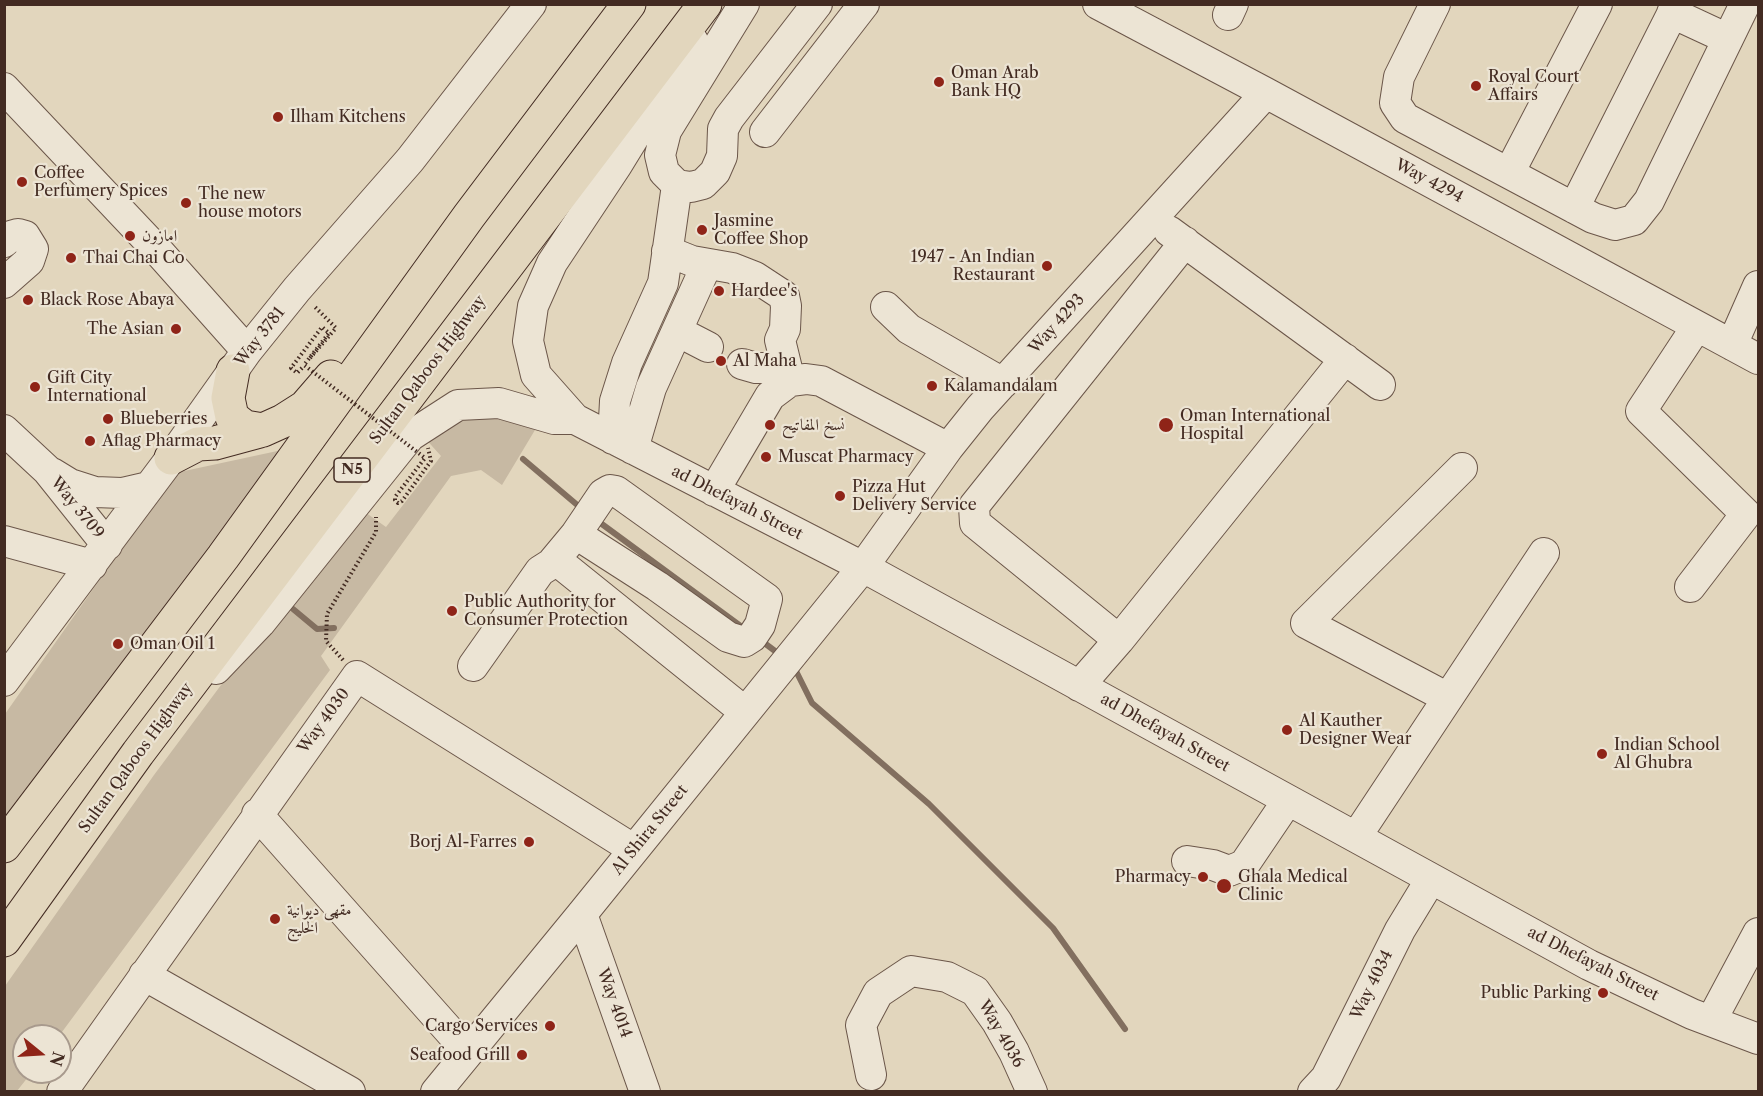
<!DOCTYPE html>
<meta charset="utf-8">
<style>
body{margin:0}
#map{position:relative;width:1763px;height:1096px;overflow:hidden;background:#e2d6bd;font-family:"Libre Caslon Text",serif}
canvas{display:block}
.frame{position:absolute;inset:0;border:6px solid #432b22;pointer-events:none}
.north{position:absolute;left:12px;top:1024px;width:60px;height:60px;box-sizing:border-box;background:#ece4d4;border:2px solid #a89a8d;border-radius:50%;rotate:108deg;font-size:16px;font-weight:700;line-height:24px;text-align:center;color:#432b22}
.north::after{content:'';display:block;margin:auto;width:21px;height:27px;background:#8f2418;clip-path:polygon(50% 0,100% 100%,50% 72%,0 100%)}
</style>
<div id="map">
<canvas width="1763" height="1096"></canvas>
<div class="frame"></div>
<div class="north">N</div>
</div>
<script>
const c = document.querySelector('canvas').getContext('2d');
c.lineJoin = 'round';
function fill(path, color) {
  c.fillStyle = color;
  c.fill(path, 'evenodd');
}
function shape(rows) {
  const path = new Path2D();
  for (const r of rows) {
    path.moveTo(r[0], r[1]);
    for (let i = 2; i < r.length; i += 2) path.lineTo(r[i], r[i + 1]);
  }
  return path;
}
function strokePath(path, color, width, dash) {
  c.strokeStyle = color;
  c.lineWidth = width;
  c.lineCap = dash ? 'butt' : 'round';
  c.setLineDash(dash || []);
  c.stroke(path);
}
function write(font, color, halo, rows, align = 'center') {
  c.font = font + ' "Libre Caslon Text",Amiri,serif';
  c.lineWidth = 4.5;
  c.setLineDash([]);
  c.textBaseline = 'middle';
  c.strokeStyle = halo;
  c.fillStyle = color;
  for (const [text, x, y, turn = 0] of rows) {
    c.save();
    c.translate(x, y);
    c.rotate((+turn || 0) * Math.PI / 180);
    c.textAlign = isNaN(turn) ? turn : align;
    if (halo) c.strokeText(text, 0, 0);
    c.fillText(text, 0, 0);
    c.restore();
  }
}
fill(shape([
 [459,411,541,420,502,485,481,470,451,476,321,656,330,670,59,1036,24,1036,24,1072,32,1072,17,1091,5,1092,5,986,154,775,265,626,362,510,386,527,441,456,423,436],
 [282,450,214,541,5,821,5,714,175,473]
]), '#c7b9a3');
strokePath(shape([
 [523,459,582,509],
 [595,519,746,630],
 [293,609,317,629,334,628],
 [759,639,775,651],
 [794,667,812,703,929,804,1053,928,1125,1029]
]), '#826f5f', 6);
const minor = shape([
 [744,4,666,131,660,155,664,172,677,185,691,187,703,184,715,172,722,156,723,129,729,118,817,4],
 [1098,4,1266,93,1758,359],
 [1435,4,1399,77,1395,103,1405,118,1593,218,1615,225,1634,220,1649,201,1745,4],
 [1672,13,1728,39],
 [1228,15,1233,4],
 [693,41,617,165,552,263,533,306,528,341,536,375,575,419,863,567,1589,965,1692,1014,1758,1039],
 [4,88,159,252,247,351],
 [765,132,864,4],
 [1509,173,1597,4],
 [1574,208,1677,4],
 [1169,231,1380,385],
 [4,242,11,236,18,234,25,236,33,249,29,261,4,283],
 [667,251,692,261,732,268,755,277,784,296,786,306,785,329,780,340,790,381],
 [886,307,909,329,1003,383],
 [677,331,708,347],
 [1732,345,1758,286],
 [742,364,756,368,772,368,786,365],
 [4,430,47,470,107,545],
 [613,439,615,401,627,363,663,283,677,185],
 [633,449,651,388,707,264],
 [52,473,70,484,95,492,122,493,148,487],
 [714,491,770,396,790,381,806,379,821,381,948,448],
 [4,541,92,565],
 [551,564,576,534,603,494,610,490,616,491,767,599,760,625,752,637,744,642,728,637,657,586,576,534],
 [1690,587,1746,514,1641,411,1697,326],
 [1119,640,975,523,974,506,1185,242],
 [473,666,540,571,551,564,561,564,745,712],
 [216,669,260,623,410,436,458,405,499,403,554,419,575,419],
 [4,681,171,458,247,351,297,289,410,160,531,4],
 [1079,686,1119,640,1345,359],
 [1448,698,1306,623,1462,468],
 [257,814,468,1052],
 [1356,837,1544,553],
 [1187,861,1213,865,1229,871,1244,865,1288,800],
 [582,914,645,1092],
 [144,975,350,1092],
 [1711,1021,1758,933],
 [871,1075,861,1025,878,993,911,971,947,977,975,991,997,1022,1014,1052,1032,1092],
 [62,1092,357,676,633,849],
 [436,1092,582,914,863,567,948,448,980,408,1266,93],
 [1313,1092,1326,1078,1400,930,1431,879]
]);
const highway = shape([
 [233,371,228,398,232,417,245,427,263,430,283,421,305,407,331,377],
 [171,458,198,444,215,443,263,430],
 [4,846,223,557,469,216,629,4],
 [4,940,138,753,705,4]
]);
strokePath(minor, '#6b5649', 32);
strokePath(highway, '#432b22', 35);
strokePath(shape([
 [310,358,336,328,315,307],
 [343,660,326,641,327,614,376,532,376,517]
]), '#432b22', 4, [1.5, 3]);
strokePath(minor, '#ece4d4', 30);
strokePath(highway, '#e2d6bd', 33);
strokePath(shape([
 [302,368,297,373,291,368,322,327,329,333,304,365,425,458,395,497,395,500,398,503,402,501,431,461,428,448]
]), '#432b22', 4, [1.5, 3]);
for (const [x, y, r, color] of [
 [939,82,6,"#8f2418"],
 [1476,86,6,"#8f2418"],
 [278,117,6,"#8f2418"],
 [22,182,6,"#8f2418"],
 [186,203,6,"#8f2418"],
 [702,230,6,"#8f2418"],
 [130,236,6,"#8f2418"],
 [71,258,6,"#8f2418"],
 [1047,266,6,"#8f2418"],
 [719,291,6,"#8f2418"],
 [28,300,6,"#8f2418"],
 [176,329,6,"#8f2418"],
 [721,361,6,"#8f2418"],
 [932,386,6,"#8f2418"],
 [35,387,6,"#8f2418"],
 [108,419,6,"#8f2418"],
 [770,425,6,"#8f2418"],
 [1166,425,8,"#8f2418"],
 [90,441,6,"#8f2418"],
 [766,457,6,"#8f2418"],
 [840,496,6,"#8f2418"],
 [452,611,6,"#8f2418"],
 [118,644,6,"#8f2418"],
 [1287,730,6,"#8f2418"],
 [1602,754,6,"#8f2418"],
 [529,842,6,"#8f2418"],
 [1203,877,6,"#8f2418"],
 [1224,886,8,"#8f2418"],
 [275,919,6,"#8f2418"],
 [1603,993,6,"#8f2418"],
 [550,1026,6,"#8f2418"],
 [522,1055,6,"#8f2418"]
]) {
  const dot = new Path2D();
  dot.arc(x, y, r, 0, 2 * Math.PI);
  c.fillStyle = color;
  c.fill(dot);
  strokePath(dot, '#ece4d4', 2);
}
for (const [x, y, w] of [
 [352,470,36]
]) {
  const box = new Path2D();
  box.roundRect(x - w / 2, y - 12, w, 24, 4.5);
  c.fillStyle = '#ece4d4';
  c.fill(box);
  strokePath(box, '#432b22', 1.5);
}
write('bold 15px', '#432b22', null, [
 ["N5",352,470]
]);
write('16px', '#432b22', '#ece4d4', [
 ["Oman Arab",951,73],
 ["Bank HQ",951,91],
 ["Royal Court",1488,77],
 ["Affairs",1488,95],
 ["Ilham Kitchens",290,117],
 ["Coffee",34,173],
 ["Perfumery Spices",34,191],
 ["The new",198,194],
 ["house motors",198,212],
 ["Jasmine",714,221],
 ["Coffee Shop",714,239],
 ["امازون",142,236],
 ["1947 - An Indian",1035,257,"right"],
 ["Restaurant",1035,275,"right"],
 ["Thai Chai Co",83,258],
 ["Hardee's",731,291],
 ["Black Rose Abaya",40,300],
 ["The Asian",164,329,"right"],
 ["Al Maha",733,361],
 ["Gift City",47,378],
 ["International",47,396],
 ["Kalamandalam",944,386],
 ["Oman International",1180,416],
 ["Hospital",1180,434],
 ["Blueberries",120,419],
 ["نسخ المفاتيح",782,425],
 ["Aflag Pharmacy",102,441],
 ["Muscat Pharmacy",778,457],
 ["Pizza Hut",852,487],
 ["Delivery Service",852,505],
 ["Public Authority for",464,602],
 ["Consumer Protection",464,620],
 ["Oman Oil 1",130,644],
 ["Al Kauther",1299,721],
 ["Designer Wear",1299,739],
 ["Indian School",1614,745],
 ["Al Ghubra",1614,763],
 ["Borj Al-Farres",517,842,"right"],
 ["Pharmacy",1191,877,"right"],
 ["Ghala Medical",1238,877],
 ["Clinic",1238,895],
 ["مقهى ديوانية",287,910],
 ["الخليج",287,928],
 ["Public Parking",1591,993,"right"],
 ["Cargo Services",538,1026,"right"],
 ["Seafood Grill",510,1055,"right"]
], 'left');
write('16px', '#432b22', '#ece4d4', [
 ["Way 4294",1429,181,28],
 ["Way 4293",1057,324,-48],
 ["Way 3781",260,337,-52],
 ["Sultan Qaboos Highway",428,370,-53],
 ["ad Dhefayah Street",737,503,27],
 ["Way 3709",77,508,51],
 ["Way 4030",324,721,-54],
 ["ad Dhefayah Street",1165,733,29],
 ["Sultan Qaboos Highway",136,758,-54],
 ["Al Shira Street",650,830,-51],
 ["ad Dhefayah Street",1593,964,27],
 ["Way 4034",1372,985,-64],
 ["Way 4014",614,1003,70],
 ["Way 4036",1001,1034,60]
]);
</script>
